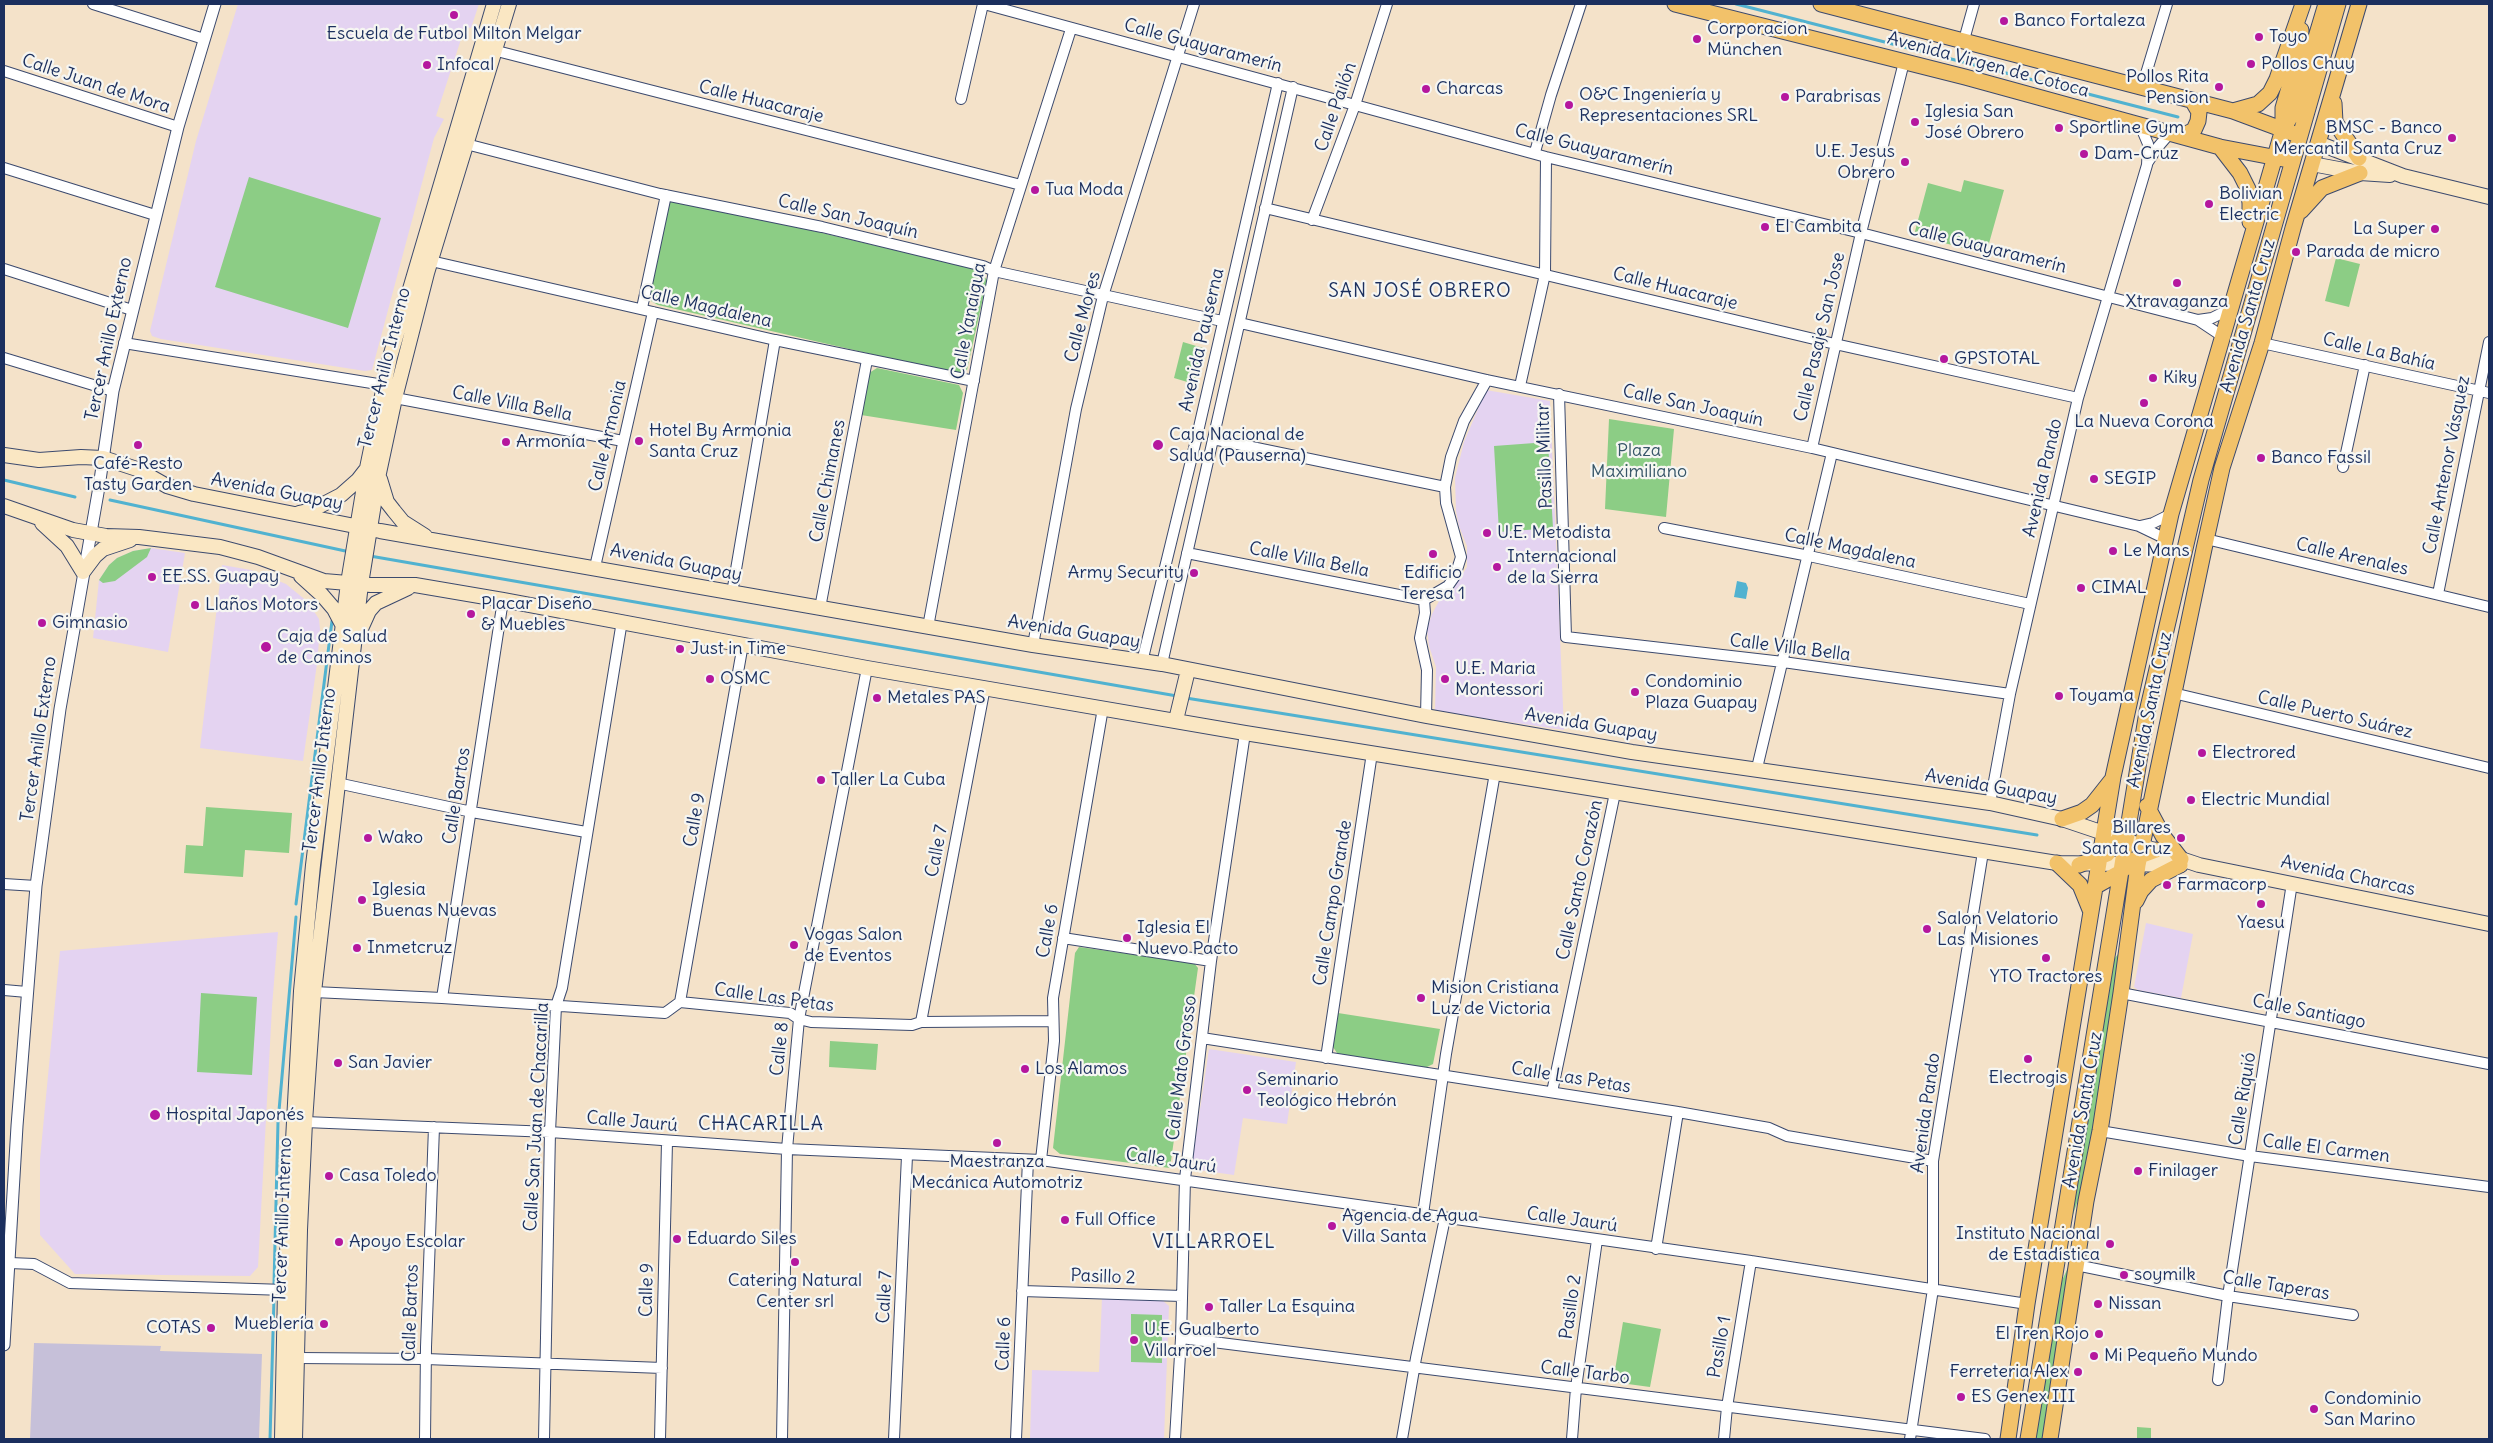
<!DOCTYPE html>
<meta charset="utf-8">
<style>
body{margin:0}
#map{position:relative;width:2493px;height:1443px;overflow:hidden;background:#f4e2c9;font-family:Delius,sans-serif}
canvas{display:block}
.frame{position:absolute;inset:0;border:5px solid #1b2f5e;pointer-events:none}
</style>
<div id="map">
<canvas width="2493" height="1443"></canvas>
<div class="frame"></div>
</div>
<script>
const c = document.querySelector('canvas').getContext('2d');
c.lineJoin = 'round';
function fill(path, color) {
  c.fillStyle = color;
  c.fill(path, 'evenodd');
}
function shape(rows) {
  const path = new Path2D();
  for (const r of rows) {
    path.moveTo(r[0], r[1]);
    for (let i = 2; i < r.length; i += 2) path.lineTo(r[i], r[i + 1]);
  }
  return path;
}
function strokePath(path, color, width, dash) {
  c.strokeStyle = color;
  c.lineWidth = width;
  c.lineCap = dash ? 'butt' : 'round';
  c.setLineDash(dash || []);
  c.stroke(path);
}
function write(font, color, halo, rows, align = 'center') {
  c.font = font + ' Delius,sans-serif';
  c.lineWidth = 4.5;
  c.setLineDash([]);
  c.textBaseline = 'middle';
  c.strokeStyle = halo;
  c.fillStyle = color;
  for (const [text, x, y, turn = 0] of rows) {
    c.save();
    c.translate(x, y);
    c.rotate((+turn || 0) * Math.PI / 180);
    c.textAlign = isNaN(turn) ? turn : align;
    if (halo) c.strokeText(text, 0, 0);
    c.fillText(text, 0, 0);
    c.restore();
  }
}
fill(shape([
 [238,4,479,4,471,28,465,27,436,116,444,119,434,138,372,370,365,371,161,339,152,336,150,331,196,141],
 [1486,390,1550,401,1564,730,1435,711,1436,667,1429,646,1427,629,1432,614,1439,601,1451,593,1467,567,1467,546,1459,526,1456,511,1455,478,1464,442],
 [151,548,185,553,168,652,93,638,99,580,109,565,117,558,133,551],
 [222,565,251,570,286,584,308,602,319,619,320,629,317,664,303,761,200,748],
 [2146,923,2193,934,2181,998,2138,990,2134,987],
 [278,932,272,1007,258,1267,250,1276,75,1274,40,1235,40,1159,60,951],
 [1209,1049,1296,1062,1287,1124,1243,1118,1234,1175,1198,1170,1192,1163],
 [1102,1297,1162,1300,1169,1306,1164,1439,1030,1439,1032,1370,1099,1372]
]), '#e4d3f1');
fill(shape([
 [34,1343,161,1346,160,1351,262,1354,259,1439,30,1439]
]), '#c6c0d9');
fill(shape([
 [249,177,381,218,348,328,215,287],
 [1964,180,2004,190,1986,254,1914,235,1928,183,1961,192],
 [674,198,979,270,987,280,967,370,958,374,658,305,651,301,650,296,669,200],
 [2336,258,2360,264,2349,307,2325,301],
 [1183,342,1203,348,1194,384,1174,378],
 [877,368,959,385,963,393,956,430,861,415,869,373],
 [1609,419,1674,429,1666,517,1605,509],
 [1548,442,1553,528,1499,532,1494,446],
 [151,548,147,557,115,581,103,583,99,580,109,565,117,558,133,551],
 [206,807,292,813,289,853,245,850,243,877,184,873,186,845,203,846],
 [1079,947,1194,963,1198,968,1170,1168,1060,1154,1053,1148,1075,953],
 [2122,949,2088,1171,2067,1232,2111,963],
 [201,993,257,997,252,1075,197,1072],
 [1338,1013,1440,1029,1433,1064,1425,1068,1339,1056,1333,1047],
 [830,1041,878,1044,876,1070,829,1067],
 [2072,1259,2042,1439,2035,1439,2058,1289],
 [1131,1314,1162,1315,1162,1363,1131,1362],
 [1623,1322,1661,1329,1650,1387,1613,1382],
 [2137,1427,2151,1428,2151,1439,2137,1439]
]), '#8ccd85');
fill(shape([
 [1737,581,1746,583,1748,588,1746,599,1734,597]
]), '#51b2d0');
strokePath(shape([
 [1736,4,2178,117],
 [4,480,75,497],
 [110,500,350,552],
 [370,556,1177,696],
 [1186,698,2037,835],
 [296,904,332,621],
 [274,1284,278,1122,296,917],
 [270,1439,274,1298]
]), '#51b2d0', 3);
const minor = shape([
 [93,4,204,39],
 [984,4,1546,157,1861,233,2198,320,2222,336],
 [1964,40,1974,4],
 [493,50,1021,185],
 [4,71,178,127],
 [2142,87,2167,4],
 [961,99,983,4],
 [466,144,660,194,822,227,983,266,994,271,1222,321],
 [1535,152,1551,95,1581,4],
 [2148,162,2157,148,2170,133],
 [4,168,155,215],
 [1265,208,1835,344,2078,398],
 [1312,220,1355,105,1387,4],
 [431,261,775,340,974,381],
 [4,269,132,310],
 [642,308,666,195],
 [2198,320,2212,318,2230,309],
 [1240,323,1487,380,1812,448,2139,526,2166,539],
 [124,343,384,385],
 [2262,343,2489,393],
 [4,358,113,391],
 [1520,386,1545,274,1546,157],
 [1559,394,1566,637,1783,662,2010,694],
 [395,398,623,441],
 [1213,439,1445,487],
 [1812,448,1861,233,1904,62],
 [2343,467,2365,365],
 [2140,526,2153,523,2171,514],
 [1664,528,1809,556,2030,604],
 [2206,539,2489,607],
 [1187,553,1424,600],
 [595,567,653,312],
 [732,593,775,340],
 [2438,594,2489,342],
 [820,608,867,360],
 [928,627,994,271,1071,29],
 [1033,645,1076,409,1103,296,1194,4],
 [1142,662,1197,436,1278,83],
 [1162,664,1293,87],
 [2173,693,2489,768],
 [1426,716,1427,670,1420,638,1425,613,1424,600,1448,586,1455,576,1461,557,1446,503,1445,487,1451,457,1464,421,1487,380],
 [1757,768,1832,453],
 [337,783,472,812,586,832],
 [1990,803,2010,694,2078,398,2147,165,2148,144,2140,125],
 [4,884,36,886],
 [1063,938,1211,961],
 [4,990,27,992],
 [314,992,442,998,665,1013,680,1002,790,1013,799,1019,811,1022,912,1025,921,1022,1053,1021],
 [2121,993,2489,1064],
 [442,998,503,600],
 [680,1002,743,644],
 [921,1022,985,687],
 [1202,1038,1678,1112,1769,1128,1787,1136,1933,1161],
 [1326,1058,1372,753],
 [1552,1092,1615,793],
 [305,1122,550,1132,787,1149,1041,1160,1751,1261,2027,1304],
 [2100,1131,2250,1156,2489,1187],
 [1041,1160,1054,1041,1053,998,1103,708],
 [1423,1214,1446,1054,1495,773],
 [1656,1249,1678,1112],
 [10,1263,34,1264,70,1283,285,1290],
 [2076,1265,2228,1296,2353,1315],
 [1022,1291,1182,1296],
 [1181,1338,1985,1439],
 [298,1358,426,1359,662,1368],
 [2218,1380,2228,1296,2292,883],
 [425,1439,426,1347,434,1127],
 [544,1439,550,1132,556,1006,562,988,622,621],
 [660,1439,667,1142],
 [782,1439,787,1149,799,1019,867,668],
 [894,1439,907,1156],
 [1016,1439,1028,1160],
 [1175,1439,1181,1338,1185,1179,1211,961,1245,733],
 [1402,1439,1416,1358,1445,1218],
 [1572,1439,1576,1388,1597,1240],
 [1724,1439,1727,1407,1751,1261],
 [1910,1439,1933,1289,1933,1161,1983,852]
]);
const tertiary = shape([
 [4,1345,17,1126,36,886,60,709,99,487,113,391,178,127,215,4]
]);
const secondary = shape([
 [2318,143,2403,176,2489,197],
 [2312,164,2360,173,2390,175],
 [4,455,39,460,81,457,103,458,137,469,167,486,194,494,380,531,1033,645,1162,664,1426,716,1632,752,1990,803,2062,819,2199,865,2489,924],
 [380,479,387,502,394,511,403,522,425,536],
 [4,506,73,530,106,536,139,537,220,547,258,557,324,581,371,585,415,585,503,600,867,668,1245,733,2057,863,2181,865],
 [299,513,312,510,341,495,358,480,365,471],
 [42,523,67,546,83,572,95,556,103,549,130,540],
 [301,576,322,595,334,609,343,626],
 [360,631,369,611,376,603,408,588],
 [1176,720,1188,670],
 [282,1439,285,1290,301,991,313,865,348,583,367,468,390,357,494,4],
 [295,1439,300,1230,305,1122,314,992,361,584,379,473,395,398,427,273,509,4]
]);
const primary = shape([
 [1675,4,1965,77,2220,147,2283,159],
 [1821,4,2233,111,2292,133],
 [2334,103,2335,122,2359,158],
 [2233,111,2258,104,2270,93,2277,79,2303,4],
 [2283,127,2283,108,2298,58,2301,30],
 [2182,136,2194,130,2198,121,2199,112,2192,100],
 [2220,147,2240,173,2248,189,2250,203,2250,222],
 [2301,211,2322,188,2360,173],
 [2147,806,2163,836,2181,859],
 [2062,819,2082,812,2092,805,2111,781],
 [2057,863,2080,885,2091,912],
 [2079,865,2107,854,2122,835,2125,828],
 [2096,886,2119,873,2140,856,2156,850],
 [2136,901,2141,891,2151,880,2180,865],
 [2008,1439,2027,1304,2113,777,2171,514,2283,129,2294,111,2326,4],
 [2028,1439,2147,712,2201,480,2338,4],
 [2050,1439,2086,1201,2100,1131,2121,993,2138,865,2204,549,2222,468,2262,343,2293,228,2359,4]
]);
strokePath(minor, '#3c4a6e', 12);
strokePath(tertiary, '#3c4a6e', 13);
strokePath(secondary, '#3c4a6e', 16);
strokePath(primary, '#3c4a6e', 17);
strokePath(minor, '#fff', 10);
strokePath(tertiary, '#fff', 11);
strokePath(secondary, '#fae7c3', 14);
strokePath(primary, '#f2c26a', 15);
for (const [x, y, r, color] of [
 [454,15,5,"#b5179e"],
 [2004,21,5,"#b5179e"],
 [2259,37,5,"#b5179e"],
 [1697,39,5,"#b5179e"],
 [2251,64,5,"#b5179e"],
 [427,65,5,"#b5179e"],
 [2219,87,5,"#b5179e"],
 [1426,89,5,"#b5179e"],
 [1785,97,5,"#b5179e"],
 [1569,105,5,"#b5179e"],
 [1915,122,5,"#b5179e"],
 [2059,128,5,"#b5179e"],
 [2452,138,5,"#b5179e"],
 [2084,154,5,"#b5179e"],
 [1905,162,5,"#b5179e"],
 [1035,190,5,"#b5179e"],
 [2209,204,5,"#b5179e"],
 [1765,227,5,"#b5179e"],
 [2435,229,5,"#b5179e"],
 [2296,252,5,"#b5179e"],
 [2177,283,5,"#b5179e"],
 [1944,359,5,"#b5179e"],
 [2153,378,5,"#b5179e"],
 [2144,403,5,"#b5179e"],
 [639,441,5,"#b5179e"],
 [506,442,5,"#b5179e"],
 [138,445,5,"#b5179e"],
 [1158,445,6,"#b5179e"],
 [2261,458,5,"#b5179e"],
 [2094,479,5,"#b5179e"],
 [1487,533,5,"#b5179e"],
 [2113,551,5,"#b5179e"],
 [1433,554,5,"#b5179e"],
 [1497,567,5,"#b5179e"],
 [1194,573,5,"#b5179e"],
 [152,577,5,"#b5179e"],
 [2081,588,5,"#b5179e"],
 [195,605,5,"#b5179e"],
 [471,614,5,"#b5179e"],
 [42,623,5,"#b5179e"],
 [266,647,6,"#b5179e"],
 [680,649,5,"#b5179e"],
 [710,679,5,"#b5179e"],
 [1445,679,5,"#b5179e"],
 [1635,692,5,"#b5179e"],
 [2059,696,5,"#b5179e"],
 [877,698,5,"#b5179e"],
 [2202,753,5,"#b5179e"],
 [821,780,5,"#b5179e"],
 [2191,800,5,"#b5179e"],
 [368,838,5,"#b5179e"],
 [2181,838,5,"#b5179e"],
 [2167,885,5,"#b5179e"],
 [362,900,5,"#b5179e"],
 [2261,904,5,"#b5179e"],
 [1927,929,5,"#b5179e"],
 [1127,938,5,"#b5179e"],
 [794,945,5,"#b5179e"],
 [357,948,5,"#b5179e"],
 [2046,958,5,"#b5179e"],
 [1421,998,5,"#b5179e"],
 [2028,1059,5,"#b5179e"],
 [338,1063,5,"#b5179e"],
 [1025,1069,5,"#b5179e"],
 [1247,1090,5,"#b5179e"],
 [155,1115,6,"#b5179e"],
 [997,1143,5,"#b5179e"],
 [2138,1171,5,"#b5179e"],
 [329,1176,5,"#b5179e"],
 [1065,1220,5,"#b5179e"],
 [1332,1226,5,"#b5179e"],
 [677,1239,5,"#b5179e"],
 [339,1242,5,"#b5179e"],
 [2110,1244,5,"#b5179e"],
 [795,1262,5,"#b5179e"],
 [2124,1275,5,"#b5179e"],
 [2098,1304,5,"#b5179e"],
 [1209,1307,5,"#b5179e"],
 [324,1324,5,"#b5179e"],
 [211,1328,5,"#b5179e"],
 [2099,1334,5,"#b5179e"],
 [1134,1340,5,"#b5179e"],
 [2094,1356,5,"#b5179e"],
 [2078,1372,5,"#b5179e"],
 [1961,1397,5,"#b5179e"],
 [2314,1409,5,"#b5179e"]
]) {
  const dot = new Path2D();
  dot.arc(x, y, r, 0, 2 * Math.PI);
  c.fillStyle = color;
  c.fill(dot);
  strokePath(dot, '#f6f6f2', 2);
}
write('18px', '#1b2f5e', '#f6f6f2', [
 ["Banco Fortaleza",2014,21],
 ["Corporacion",1707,29],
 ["München",1707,50],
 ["Escuela de Futbol Milton Melgar",454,34,"center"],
 ["Toyo",2269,37],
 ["Pollos Chuy",2261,64],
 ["Infocal",437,65],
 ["Pollos Rita",2209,77,"right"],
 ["Pension",2209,98,"right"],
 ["Charcas",1436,89],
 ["O&C Ingeniería y",1579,95],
 ["Representaciones SRL",1579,116],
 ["Parabrisas",1795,97],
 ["Iglesia San",1925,112],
 ["José Obrero",1925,133],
 ["Sportline Gym",2069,128],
 ["BMSC - Banco",2442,128,"right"],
 ["Mercantil Santa Cruz",2442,149,"right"],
 ["U.E. Jesus",1895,152,"right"],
 ["Obrero",1895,173,"right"],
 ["Dam-Cruz",2094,154],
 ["Tua Moda",1045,190],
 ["Bolivian",2219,194],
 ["Electric",2219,215],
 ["El Cambita",1775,227],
 ["La Super",2425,229,"right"],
 ["Parada de micro",2306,252],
 ["Xtravaganza",2177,302,"center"],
 ["GPSTOTAL",1954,359],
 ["Kiky",2163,378],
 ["La Nueva Corona",2144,422,"center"],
 ["Hotel By Armonia",649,431],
 ["Santa Cruz",649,452],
 ["Caja Nacional de",1169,435],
 ["Salud (Pauserna)",1169,456],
 ["Armonía",516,442],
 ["Banco Fassil",2271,458],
 ["Café-Resto",138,464,"center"],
 ["Tasty Garden",138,485,"center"],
 ["SEGIP",2104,479],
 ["U.E. Metodista",1497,533],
 ["Le Mans",2123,551],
 ["Internacional",1507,557],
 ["de la Sierra",1507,578],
 ["Army Security",1184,573,"right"],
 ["Edificio",1433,573,"center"],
 ["Teresa 1",1433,594,"center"],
 ["EE.SS. Guapay",162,577],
 ["CIMAL",2091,588],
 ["Placar Diseño",481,604],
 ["& Muebles",481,625],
 ["Llaños Motors",205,605],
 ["Gimnasio",52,623],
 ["Caja de Salud",277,637],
 ["de Caminos",277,658],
 ["Just in Time",690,649],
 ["U.E. Maria",1455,669],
 ["Montessori",1455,690],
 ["OSMC",720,679],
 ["Condominio",1645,682],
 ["Plaza Guapay",1645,703],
 ["Toyama",2069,696],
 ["Metales PAS",887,698],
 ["Electrored",2212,753],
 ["Taller La Cuba",831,780],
 ["Electric Mundial",2201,800],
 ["Billares",2171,828,"right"],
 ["Santa Cruz",2171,849,"right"],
 ["Wako",378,838],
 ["Farmacorp",2177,885],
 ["Iglesia",372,890],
 ["Buenas Nuevas",372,911],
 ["Salon Velatorio",1937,919],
 ["Las Misiones",1937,940],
 ["Yaesu",2261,923,"center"],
 ["Iglesia El",1137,928],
 ["Nuevo Pacto",1137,949],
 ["Vogas Salon",804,935],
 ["de Eventos",804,956],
 ["Inmetcruz",367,948],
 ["YTO Tractores",2046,977,"center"],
 ["Mision Cristiana",1431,988],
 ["Luz de Victoria",1431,1009],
 ["San Javier",348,1063],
 ["Los Alamos",1035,1069],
 ["Electrogis",2028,1078,"center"],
 ["Seminario",1257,1080],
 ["Teológico Hebrón",1257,1101],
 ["Hospital Japonés",166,1115],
 ["Maestranza",997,1162,"center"],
 ["Mecánica Automotriz",997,1183,"center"],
 ["Finilager",2148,1171],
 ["Casa Toledo",339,1176],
 ["Agencia de Agua",1342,1216],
 ["Villa Santa",1342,1237],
 ["Full Office",1075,1220],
 ["Instituto Nacional",2100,1234,"right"],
 ["de Estadística",2100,1255,"right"],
 ["Eduardo Siles",687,1239],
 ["Apoyo Escolar",349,1242],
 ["soymilk",2134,1275],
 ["Catering Natural",795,1281,"center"],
 ["Center srl",795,1302,"center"],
 ["Nissan",2108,1304],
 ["Taller La Esquina",1219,1307],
 ["Mueblería",314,1324,"right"],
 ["COTAS",201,1328,"right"],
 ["U.E. Gualberto",1144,1330],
 ["Villarroel",1144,1351],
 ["El Tren Rojo",2089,1334,"right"],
 ["Mi Pequeño Mundo",2104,1356],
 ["Ferreteria Alex",2068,1372,"right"],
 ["ES Genex III",1971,1397],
 ["Condominio",2324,1399],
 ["San Marino",2324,1420]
], 'left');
write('18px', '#1b2f5e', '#f6f6f2', [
 ["Calle Guayaramerín",1203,46,15],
 ["Avenida Virgen de Cotoca",1988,65,15],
 ["Calle Juan de Mora",96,84,18],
 ["Calle Huacaraje",761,102,14],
 ["Calle Pailón",1336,107,-71],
 ["Calle Guayaramerín",1594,150,14],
 ["Calle San Joaquín",848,217,13],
 ["Calle Guayaramerín",1987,248,14],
 ["Calle Huacaraje",1675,289,14],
 ["Calle Magdalena",706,307,13],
 ["Avenida Santa Cruz",2248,316,-74],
 ["Calle Mores",1083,317,-75],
 ["Calle Yanaigua",969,321,-79],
 ["Calle Pasaje San Jose",1820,337,-77],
 ["Tercer Anillo Externo",109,339,-78],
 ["Avenida Pauserna",1202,340,-77],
 ["Calle La Bahía",2379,352,13],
 ["Tercer Anillo Interno",385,368,-76],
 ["Calle Villa Bella",512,404,11],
 ["Calle San Joaquín",1693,406,12],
 ["Calle Armonia",608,436,-77],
 ["Pasillo Militar",1545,456,-92],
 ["Calle Antenor Vásquez",2447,465,-79],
 ["Avenida Pando",2043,478,-77],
 ["Calle Chimanes",828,481,-79],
 ["Avenida Guapay",277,492,11],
 ["Calle Magdalena",1850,549,12],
 ["Calle Arenales",2352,557,13],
 ["Calle Villa Bella",1309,560,11],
 ["Avenida Guapay",676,563,11],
 ["Avenida Guapay",1074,632,9],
 ["Calle Villa Bella",1790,648,7],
 ["Avenida Santa Cruz",2150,710,-78],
 ["Calle Puerto Suárez",2335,715,13],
 ["Avenida Guapay",1591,725,9],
 ["Tercer Anillo Externo",39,739,-82],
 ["Tercer Anillo Interno",320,770,-83],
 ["Avenida Guapay",1991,787,10],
 ["Calle Bartos",457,796,-81],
 ["Calle 9",695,820,-80],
 ["Calle 7",937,851,-79],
 ["Avenida Charcas",2348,876,12],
 ["Calle Santo Corazón",1580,880,-78],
 ["Calle Campo Grande",1333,903,-81],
 ["Calle 6",1048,931,-80],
 ["Calle Las Petas",774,998,8],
 ["Calle Santiago",2309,1012,11],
 ["Calle 8",780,1049,-84],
 ["Calle Mato Grosso",1182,1068,-83],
 ["Calle Las Petas",1571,1078,9],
 ["Calle Riquió",2243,1099,-81],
 ["Avenida Santa Cruz",2083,1110,-80],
 ["Avenida Pando",1926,1113,-82],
 ["Calle San Juan de Chacarilla",537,1117,-87],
 ["Calle Jaurú",632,1122,5],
 ["Calle El Carmen",2326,1149,7],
 ["Calle Jaurú",1171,1161,8],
 ["Tercer Anillo Interno",283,1220,-88],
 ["Calle Jaurú",1572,1220,8],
 ["Pasillo 2",1103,1277,2],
 ["Calle Taperas",2276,1286,9],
 ["Calle 9",647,1290,-89],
 ["Calle 7",885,1297,-87],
 ["Pasillo 2",1571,1307,-82],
 ["Calle Bartos",411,1313,-88],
 ["Calle 6",1004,1344,-88],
 ["Pasillo 1",1720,1347,-80],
 ["Calle Tarbo",1585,1373,7]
]);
write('18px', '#375668', '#f6f6f2', [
 ["Plaza",1639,451],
 ["Maximiliano",1639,472]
]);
c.letterSpacing = '1px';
write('19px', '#1b2f5e', '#f6f6f2', [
 ["SAN JOSÉ OBRERO",1420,292],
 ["CHACARILLA",761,1125],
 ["VILLARROEL",1214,1243]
]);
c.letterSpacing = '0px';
</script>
